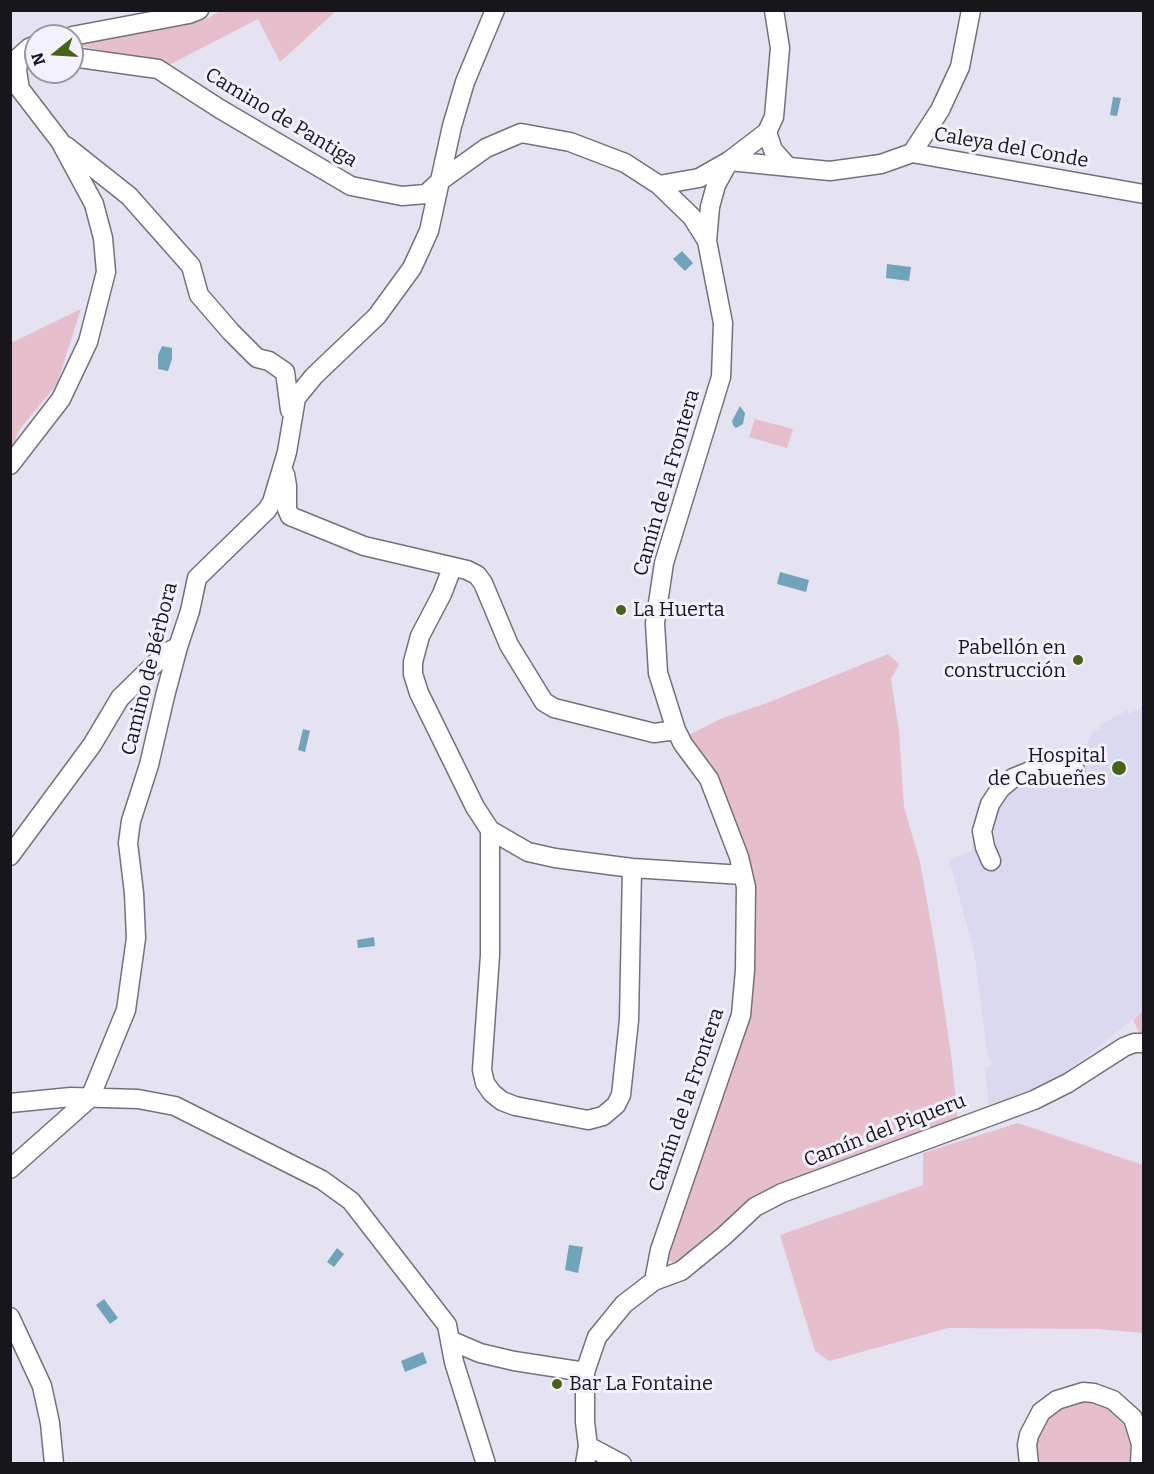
<!DOCTYPE html>
<meta charset="utf-8">
<style>
body{margin:0}
#map{position:relative;width:1154px;height:1474px;overflow:hidden;background:#e5e3f2;font-family:Bitter,serif}
canvas{display:block}
.frame{position:absolute;inset:0;border:12px solid #17161b;pointer-events:none}
.north{position:absolute;left:24px;top:24px;width:60px;height:60px;box-sizing:border-box;background:#f2f1fd;border:2px solid #9a99a3;border-radius:50%;rotate:252deg;font-size:16px;font-weight:700;line-height:24px;text-align:center;color:#17161b}
.north::after{content:'';display:block;margin:auto;width:21px;height:27px;background:#496314;clip-path:polygon(50% 0,100% 100%,50% 72%,0 100%)}
</style>
<div id="map">
<canvas width="1154" height="1474"></canvas>
<div class="frame"></div>
<div class="north">N</div>
</div>
<script>
const c = document.querySelector('canvas').getContext('2d');
c.lineJoin = 'round';
function fill(path, color) {
  c.fillStyle = color;
  c.fill(path, 'evenodd');
}
function shape(rows) {
  const path = new Path2D();
  for (const r of rows) {
    path.moveTo(r[0], r[1]);
    for (let i = 2; i < r.length; i += 2) path.lineTo(r[i], r[i + 1]);
  }
  return path;
}
function strokePath(path, color, width, dash) {
  c.strokeStyle = color;
  c.lineWidth = width;
  c.lineCap = dash ? 'butt' : 'round';
  c.setLineDash(dash || []);
  c.stroke(path);
}
function write(font, color, halo, rows, align = 'center') {
  c.font = font + ' Bitter,serif';
  c.lineWidth = 6;
  c.setLineDash([]);
  c.textBaseline = 'middle';
  c.strokeStyle = halo;
  c.fillStyle = color;
  for (const [text, x, y, turn = 0] of rows) {
    c.save();
    c.translate(x, y);
    c.rotate((+turn || 0) * Math.PI / 180);
    c.textAlign = isNaN(turn) ? turn : align;
    if (halo) c.strokeText(text, 0, 0);
    c.fillText(text, 0, 0);
    c.restore();
  }
}
fill(shape([
 [1143,706,1143,1011,1064,1074,1032,1091,989,1108,985,1069,993,1063,987,1054,974,951,949,860,972,851,976,809,1000,776,1032,759,1068,759,1087,744,1091,734,1101,729,1099,726,1127,710,1129,714]
]), '#dbd9ef');
fill(shape([
 [220,11,336,11,280,62,258,19,169,65,72,44,207,19],
 [81,309,57,384,19,430,11,451,11,343],
 [755,419,793,429,787,448,749,437],
 [888,654,899,664,891,679,899,731,904,807,920,862,936,952,952,1062,958,1123,776,1187,734,1214,677,1266,669,1260,669,1244,736,1051,754,899,685,737,720,719,767,703],
 [1143,1011,1143,1037,1141,1036,1133,1020],
 [1018,1123,1143,1165,1143,1333,1097,1329,948,1328,829,1361,815,1351,780,1235,923,1185,923,1153],
 [1083,1392,1133,1418,1140,1463,1029,1464,1032,1426]
]), '#e7becc');
fill(shape([
 [1113,97,1121,98,1117,116,1110,115],
 [682,251,693,263,685,271,673,259],
 [887,264,911,267,909,281,886,278],
 [162,346,172,348,172,359,168,371,158,369,158,355],
 [740,406,745,413,744,419,743,424,736,428,733,425,732,421],
 [780,572,809,580,806,592,777,584],
 [303,729,310,731,305,752,298,750],
 [374,937,375,946,358,948,357,940],
 [569,1245,583,1247,578,1273,565,1270],
 [337,1248,344,1254,334,1267,327,1262],
 [104,1299,118,1318,110,1324,96,1305],
 [423,1352,427,1363,405,1372,401,1361]
]), '#6fa4ba');
const minor = shape([
 [72,36,189,14,199,10],
 [72,57,158,69,220,109,351,186,402,196,426,194,440,181,486,148,521,133,570,142,625,163,659,185,692,217,707,241],
 [767,132,773,150,788,167],
 [66,146,129,196,191,266,199,295,231,332,257,358,269,361,285,372,290,410],
 [912,153,940,110,960,67,971,10],
 [729,161,830,171,881,164,912,153,1144,194],
 [659,185,699,178,729,161,767,132,774,117,780,48,774,10],
 [10,465,61,399,88,342,106,272,103,238,94,204,60,141,20,89,17,71,19,57,29,48,36,45],
 [285,474,287,486,287,509,290,516,364,546,467,570,477,575,483,583,509,645,544,702,554,708,654,733,676,730],
 [452,568,442,594,420,636,413,662,413,674,419,693,475,807,490,830,528,852,555,858,632,868,743,875],
 [490,830,490,955,482,1070,485,1083,492,1093,502,1101,515,1106,588,1120,603,1116,616,1105,621,1095,629,1020,632,868],
 [10,856,92,745,120,698,167,652,178,647],
 [991,861,985,847,982,831,990,804,1000,789,1013,778,1042,766,1059,766,1075,770],
 [10,1103,71,1097,138,1099,175,1106,322,1180,351,1201,447,1325,454,1362,486,1464],
 [10,1169,90,1098,126,1010,136,938,134,893,128,843,131,821,149,765,165,696,178,647,190,611,197,578,267,510,272,502,287,452,296,398,314,376,377,316,412,268,429,231,452,126,465,82,495,10],
 [654,1281,660,1250,741,1015,745,970,746,887,739,857,709,779,683,744,676,730,658,673,655,623,664,563,721,377,723,323,707,241,710,207,716,185,729,161],
 [10,1317,42,1386,50,1423,54,1464],
 [452,1341,480,1353,514,1361,585,1372],
 [588,1446,622,1464],
 [585,1464,588,1446,585,1422,585,1372,597,1337,624,1304,654,1281,681,1271,724,1236,755,1207,782,1193,1034,1100,1068,1083,1124,1047,1134,1043,1144,1043],
 [1029,1464,1027,1445,1029,1435,1041,1412,1057,1400,1083,1392,1094,1393,1113,1400,1133,1418,1141,1444,1140,1464]
]);
strokePath(minor, '#73717e', 21);
strokePath(minor, '#fff', 18);
for (const [x, y, r, color] of [
 [621,610,6,"#496314"],
 [1078,660,6,"#496314"],
 [1119,768,8,"#496314"],
 [557,1384,6,"#496314"]
]) {
  const dot = new Path2D();
  dot.arc(x, y, r, 0, 2 * Math.PI);
  c.fillStyle = color;
  c.fill(dot);
  strokePath(dot, '#f2f1fd', 2);
}
write('20px', '#17161b', '#f2f1fd', [
 ["Camino de Pantiga",281,118,31],
 ["Caleya del Conde",1011,148,10],
 ["Camín de la Frontera",667,483,-74],
 ["Camino de Bérbora",150,669,-76],
 ["Camín de la Frontera",687,1100,-71],
 ["Camín del Piqueru",885,1131,-21]
]);
write('20px', '#17161b', '#f2f1fd', [
 ["La Huerta",633,610],
 ["Pabellón en",1066,648,"right"],
 ["construcción",1066,671,"right"],
 ["Hospital",1106,756,"right"],
 ["de Cabueñes",1106,779,"right"],
 ["Bar La Fontaine",569,1384]
], 'left');
</script>
